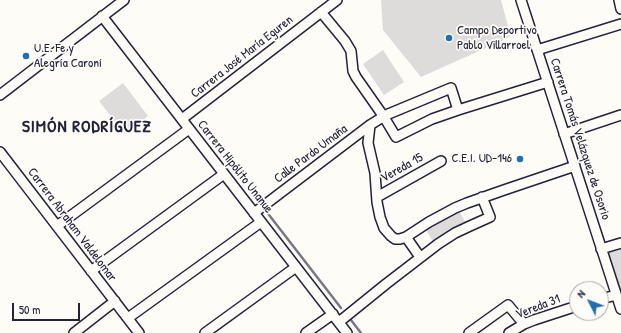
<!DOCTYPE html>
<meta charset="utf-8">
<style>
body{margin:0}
#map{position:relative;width:621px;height:333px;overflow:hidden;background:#fdfcf7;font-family:"Patrick Hand",sans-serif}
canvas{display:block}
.north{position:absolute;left:569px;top:281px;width:40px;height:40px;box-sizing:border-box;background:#fdfcf7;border:1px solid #a5a5ac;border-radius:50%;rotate:312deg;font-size:11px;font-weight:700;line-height:16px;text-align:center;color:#22223b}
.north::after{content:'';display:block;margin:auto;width:14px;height:18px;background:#1f6fb2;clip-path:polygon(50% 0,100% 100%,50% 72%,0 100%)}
.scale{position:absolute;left:12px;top:303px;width:68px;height:18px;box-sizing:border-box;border:2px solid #22223b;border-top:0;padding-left:5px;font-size:12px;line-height:14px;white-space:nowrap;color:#22223b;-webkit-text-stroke:3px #fdfcf7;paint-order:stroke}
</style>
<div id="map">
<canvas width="621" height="333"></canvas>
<div class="north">N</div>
<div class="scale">50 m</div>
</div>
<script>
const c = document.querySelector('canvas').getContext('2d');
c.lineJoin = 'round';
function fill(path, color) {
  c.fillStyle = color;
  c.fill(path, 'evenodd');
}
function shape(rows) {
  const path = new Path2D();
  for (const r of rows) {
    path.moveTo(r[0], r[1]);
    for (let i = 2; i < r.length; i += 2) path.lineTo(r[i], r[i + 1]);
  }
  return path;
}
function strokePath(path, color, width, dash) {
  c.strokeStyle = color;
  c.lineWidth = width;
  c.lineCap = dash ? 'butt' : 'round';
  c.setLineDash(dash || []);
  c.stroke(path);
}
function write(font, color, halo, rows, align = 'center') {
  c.font = font + ' "Patrick Hand",sans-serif';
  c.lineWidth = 3.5;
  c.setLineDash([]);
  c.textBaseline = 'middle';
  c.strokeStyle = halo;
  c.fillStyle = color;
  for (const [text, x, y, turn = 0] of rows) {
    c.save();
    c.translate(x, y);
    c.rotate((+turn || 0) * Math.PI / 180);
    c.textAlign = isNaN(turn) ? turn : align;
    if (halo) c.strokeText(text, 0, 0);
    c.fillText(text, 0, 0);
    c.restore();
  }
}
fill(shape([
 [381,0,501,0,510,34,510,36,506,39,421,77,383,30],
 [383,50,404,82,384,95,363,64],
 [123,83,148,116,125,134,99,101],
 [458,209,467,225,434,244,425,228],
 [621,243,621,309,601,249]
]), '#dddcdb');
strokePath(shape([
 [266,211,341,308],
 [351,320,361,333]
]), '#787885', 2.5);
const street = shape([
 [521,0,621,309],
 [619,0,621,9],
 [321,12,345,41,351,51,353,71,356,77,384,117,396,137,432,119,458,110,548,82],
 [102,16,347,333],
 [537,50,621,24],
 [0,95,124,0],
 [182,119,337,0],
 [370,125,368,143,375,173,377,202,380,217,384,228,391,236,395,239,400,239,406,237,429,222,455,208,467,203,504,190,575,166],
 [564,134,621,115],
 [0,152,139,333],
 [377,197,441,161],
 [254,213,370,125,386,115,451,88,458,110],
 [57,226,189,129],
 [406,237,420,257],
 [601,249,621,243],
 [91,271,224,174],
 [601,299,616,295],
 [128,318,261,222],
 [339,322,386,284,438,244,455,233,470,226,490,217,482,197],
 [74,333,115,301],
 [205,333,296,267],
 [306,333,333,314],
 [469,333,508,305,524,324],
 [509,333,524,324,534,320,577,306]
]);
strokePath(street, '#22223b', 12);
strokePath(street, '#fdfcf7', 9);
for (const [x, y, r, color] of [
 [449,38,4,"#1f6fb2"],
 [26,56,4,"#1f6fb2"],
 [520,159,4,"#1f6fb2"]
]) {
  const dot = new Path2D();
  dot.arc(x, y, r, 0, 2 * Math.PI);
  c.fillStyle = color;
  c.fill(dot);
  strokePath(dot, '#fdfcf7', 1.5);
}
write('13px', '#22223b', '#fdfcf7', [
 ["Campo Deportivo",457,31],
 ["Pablo Villarroel",457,46],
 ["U.E. Fe y",34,49],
 ["Alegría Caroní",34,64],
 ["C.E.I. UD-146",512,159,"right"]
], 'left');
write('13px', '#22223b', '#fdfcf7', [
 ["Carrera José María Eguren",242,57,-38],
 ["Carrera Tomás Velázquez de Osorio",580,139,72],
 ["Calle Pardo Umaña",311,154,-37],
 ["Carrera Hipólito Unanue",235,167,52],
 ["Vereda 15",402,168,-29],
 ["Carrera Abraham Valdelomar",72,225,53],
 ["Vereda 31",538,307,-21]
]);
c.letterSpacing = '1px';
write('bold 17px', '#22223b', '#fdfcf7', [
 ["SIMÓN RODRÍGUEZ",87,127]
]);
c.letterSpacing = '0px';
</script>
